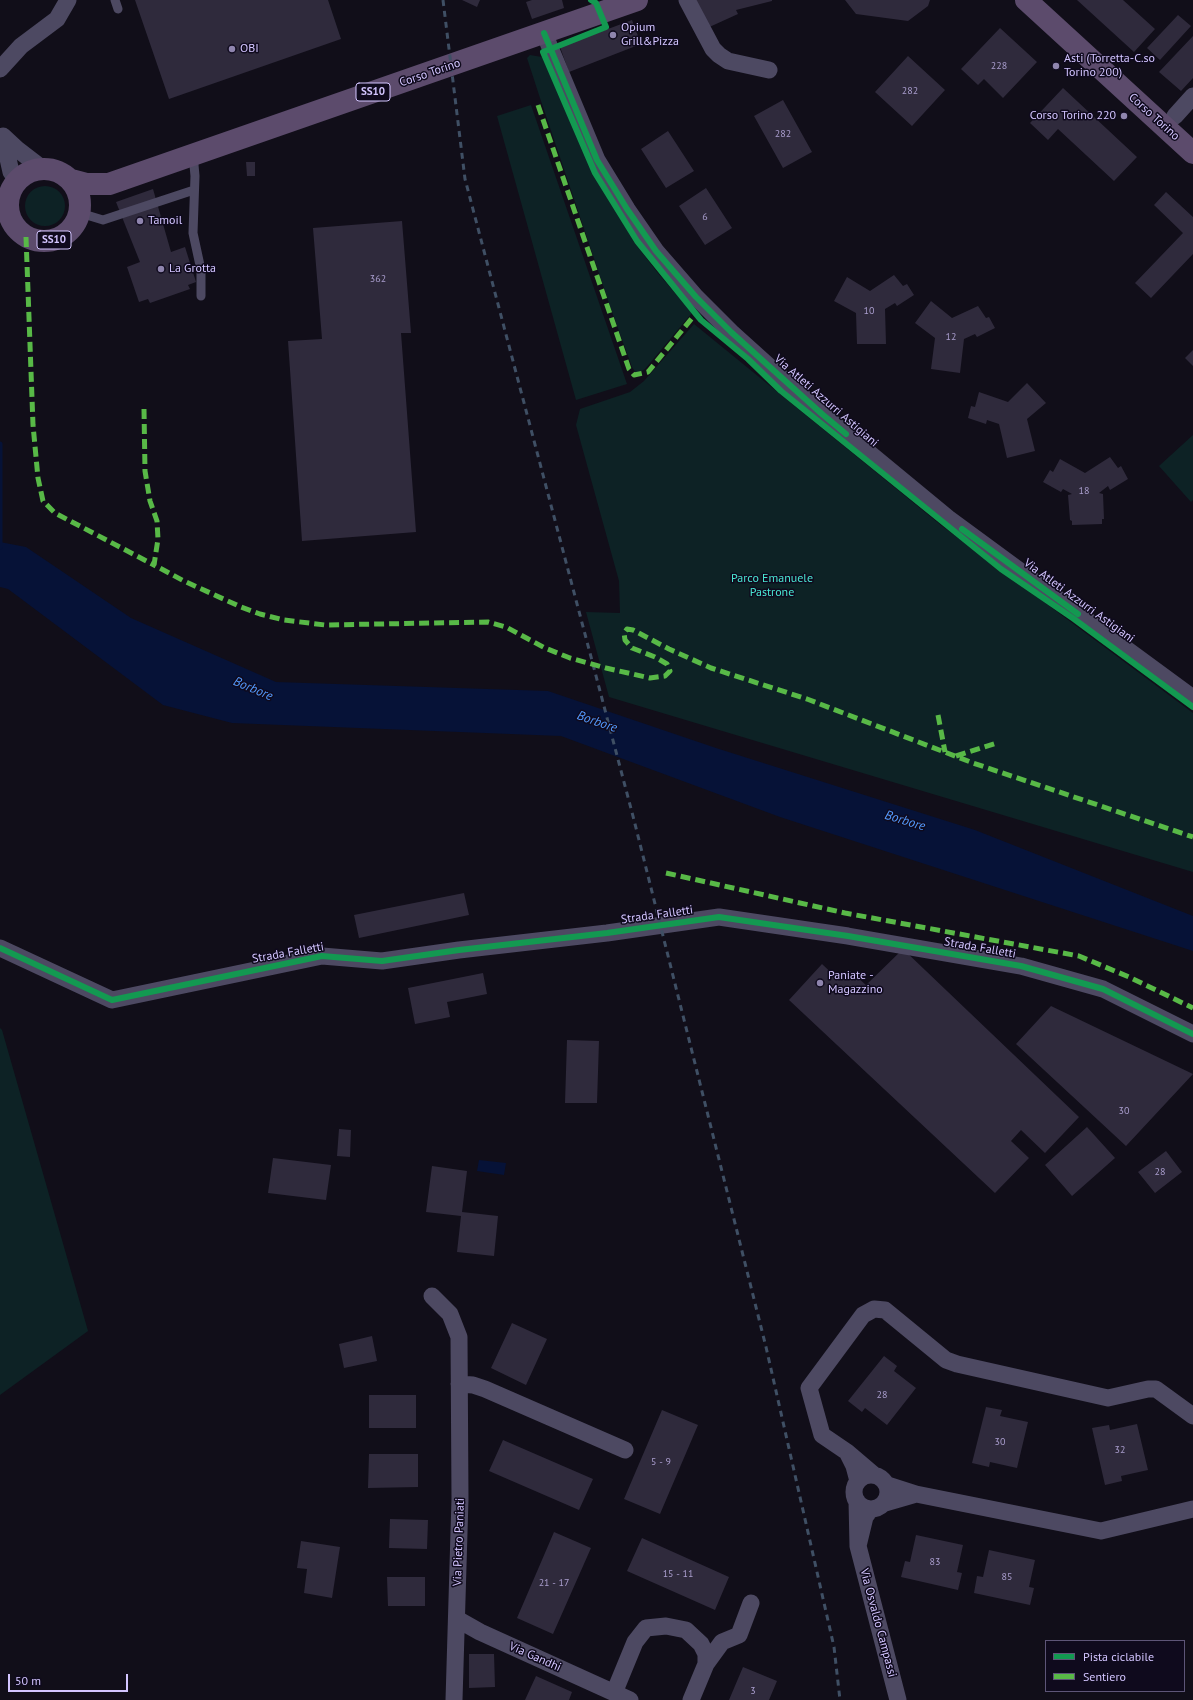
<!DOCTYPE html>
<style>
body{margin:0}
#map{position:relative;width:1193px;height:1700px;overflow:hidden;background:#110e19;font-family:"PT Sans",sans-serif}
canvas{display:block}
.legend{position:absolute;left:1045px;top:1640px;width:140px;height:52px;box-sizing:border-box;background:#0f0a1d;border:1px solid #5d5577;margin:0;padding:5px 7px;list-style:none;font-size:12px;color:#d3c5ff}
.legend li{display:flex;align-items:center;gap:8px;height:20px}
.legend b{width:20px;border:1px solid #5d5577}
.scale{position:absolute;left:8px;top:1674px;width:120px;height:18px;box-sizing:border-box;border:2px solid #d3c5ff;border-top:0;padding-left:5px;font-size:12px;line-height:14px;white-space:nowrap;color:#d3c5ff;-webkit-text-stroke:3px #0f0a1d;paint-order:stroke}
</style>
<div id="map">
<canvas width="1193" height="1700"></canvas>
<ul class="legend">
<li><b style="height:5px;background:#139951"></b>Pista ciclabile</li>
<li><b style="height:5px;background:#58b947"></b>Sentiero</li>
</ul>
<div class="scale">50 m</div>
</div>
<script>
const c = document.querySelector('canvas').getContext('2d');
c.lineJoin = 'round';
function fill(path, color) {
  c.fillStyle = color;
  c.fill(path, 'evenodd');
}
function shape(rows) {
  const path = new Path2D();
  for (const r of rows) {
    if (r.length === 3) {
      path.moveTo(r[0] + r[2], r[1]);
      path.arc(r[0], r[1], r[2], 0, 2 * Math.PI);
      continue;
    }
    path.moveTo(r[0], r[1]);
    for (let i = 2; i < r.length; i += 2) path.lineTo(r[i], r[i + 1]);
  }
  return path;
}
function strokePath(path, color, width, dash) {
  c.strokeStyle = color;
  c.lineWidth = width;
  c.lineCap = dash ? 'butt' : 'round';
  c.setLineDash(dash || []);
  c.stroke(path);
}
function write(font, color, halo, rows, align = 'center') {
  c.font = font + ' "PT Sans",sans-serif';
  c.lineWidth = 3;
  c.setLineDash([]);
  c.textBaseline = 'middle';
  c.strokeStyle = halo;
  c.fillStyle = color;
  for (const [text, x, y, turn = 0] of rows) {
    c.save();
    c.translate(x, y);
    c.rotate((+turn || 0) * Math.PI / 180);
    c.textAlign = isNaN(turn) ? turn : align;
    if (halo) c.strokeText(text, 0, 0);
    c.fillText(text, 0, 0);
    c.restore();
  }
}
fill(shape([
 [530,55,542,57,595,174,634,242,657,272,692,313,645,369,640,372,636,373,632,367,612,312,540,98,527,58],
 [531,105,627,384,576,400,497,116],
 [45,206,20],
 [694,324,942,526,1193,713,1193,872,609,697,586,612,620,613,619,581,576,425,580,409,630,392,644,381],
 [1193,435,1193,500,1191,502,1159,466],
 [0,1028,2,1030,88,1331,0,1395]
]), '#0d2225');
fill(shape([
 [0,542,26,547,131,618,276,682,548,691,716,748,975,830,1193,916,1193,951,780,817,561,736,232,723,163,705,8,589,0,587],
 [479,1160,506,1163,504,1175,477,1171]
]), '#061237');
strokePath(shape([
 [0,444,0,547]
]), '#061237', 5);
fill(shape([
 [135,0,328,0,341,39,169,99],
 [462,0,480,0,477,7],
 [532,0,562,0,564,8,532,19,526,2],
 [697,0,772,0,772,1,736,10,738,14,705,29,689,3],
 [845,0,930,0,928,6,908,21,856,14],
 [1077,0,1123,0,1155,29,1134,52],
 [1178,15,1191,26,1160,60,1147,48],
 [632,20,641,44,569,72,560,47],
 [1000,28,1037,62,1003,98,984,79,978,85,961,69],
 [1193,36,1193,78,1181,91,1159,72],
 [908,56,945,90,912,126,875,92],
 [1063,88,1137,157,1114,181,1058,129,1048,140,1030,123],
 [783,100,812,152,783,168,754,116],
 [668,131,694,171,666,188,641,149],
 [246,162,255,162,255,176,247,176],
 [706,188,732,228,705,245,679,206],
 [153,189,171,252,185,247,196,282,188,285,190,289,150,303,148,299,139,302,127,267,140,262,116,202],
 [1166,192,1193,217,1193,254,1151,298,1135,283,1183,233,1154,205],
 [402,221,411,333,401,333,416,532,302,541,288,341,322,339,313,228],
 [894,275,903,286,907,284,914,295,897,306,895,303,885,309,886,344,857,344,856,313,834,301,847,277,870,291],
 [931,301,952,318,978,306,986,318,989,317,995,328,977,337,975,334,964,339,960,373,931,369,935,338,915,323],
 [1193,350,1193,366,1185,358],
 [1027,383,1046,403,1027,419,1035,451,1007,458,999,424,987,420,986,424,968,418,971,406,975,407,979,392,1008,402],
 [1110,457,1118,468,1121,466,1128,479,1110,490,1108,486,1099,493,1103,494,1104,519,1102,519,1102,524,1072,525,1072,521,1070,520,1068,495,1072,494,1063,489,1061,492,1043,482,1050,470,1053,472,1060,459,1085,473],
 [464,893,469,915,359,938,354,915],
 [903,949,1079,1117,1045,1153,1021,1130,1011,1141,1029,1158,995,1193,789,1000,822,964,839,980,849,970,866,985],
 [483,973,487,994,447,1002,450,1017,415,1024,408,988],
 [1051,1006,1193,1074,1126,1146,1016,1044],
 [567,1040,599,1041,597,1103,565,1103],
 [1087,1127,1115,1158,1072,1196,1045,1165],
 [339,1129,351,1130,350,1157,337,1156],
 [1166,1151,1182,1172,1155,1193,1138,1172],
 [273,1158,331,1165,326,1200,268,1193],
 [432,1166,467,1171,462,1212,498,1216,494,1256,457,1252,461,1216,426,1212],
 [512,1323,547,1339,526,1385,491,1368],
 [372,1336,377,1361,344,1368,339,1344],
 [884,1356,897,1366,894,1371,916,1388,887,1425,865,1408,862,1412,848,1401],
 [369,1395,416,1395,416,1428,369,1428],
 [986,1407,1002,1410,1000,1416,1028,1422,1017,1468,990,1462,989,1467,972,1463],
 [662,1410,698,1425,660,1514,624,1499],
 [1137,1424,1148,1470,1121,1476,1122,1481,1105,1485,1092,1428,1109,1425,1110,1430],
 [503,1440,593,1479,579,1510,489,1471],
 [369,1454,418,1454,418,1487,368,1488],
 [390,1519,428,1520,427,1549,389,1548],
 [554,1532,591,1548,553,1634,517,1618],
 [916,1535,963,1545,957,1572,962,1573,958,1590,901,1577,905,1561,910,1562],
 [642,1538,729,1577,715,1610,627,1571],
 [301,1541,340,1547,332,1598,304,1593,307,1569,297,1568],
 [989,1550,1035,1560,1029,1587,1034,1588,1030,1605,974,1593,977,1576,983,1577],
 [387,1577,425,1577,425,1606,388,1606],
 [469,1654,494,1654,495,1687,469,1688],
 [743,1667,777,1681,769,1700,729,1700],
 [536,1676,572,1692,569,1700,525,1700]
]), '#2f2a3c');
strokePath(shape([
 [115,0,118,9],
 [193,154,195,176,193,233,201,270,201,296],
 [80,213,103,220,194,190]
]), '#4d4962', 9);
strokePath(shape([
 [687,0,713,49,719,55,728,61,769,70],
 [544,33,597,160,627,209,656,251,696,297,731,332,822,414,948,518,1193,698],
 [0,69,21,46,57,19,68,0],
 [1175,116,1193,96],
 [17,180,11,172,3,136,17,149,43,169],
 [0,948,112,1000,322,956,382,961,459,950,607,933,719,917,848,936,1021,966,1103,989,1193,1034],
 [432,1296,450,1314,459,1337,460,1499,454,1700],
 [459,1384,473,1385,485,1389,625,1450],
 [847,1452,822,1435,809,1388,863,1315,874,1309,885,1310,946,1360,957,1364,1108,1398,1148,1389,1156,1389,1193,1416],
 [871,1492,17],
 [858,1481,854,1466,847,1452,874,1475],
 [916,1494,1101,1531,1193,1509],
 [857,1501,858,1546,865,1517,871,1509],
 [885,1503,916,1494,888,1485],
 [858,1546,898,1700],
 [457,1619,480,1632,630,1700],
 [706,1664,722,1642,739,1635,751,1603],
 [614,1693,635,1642,646,1628,666,1626,686,1630,701,1644,706,1654,706,1664,691,1700]
]), '#4d4962', 17);
strokePath(shape([
 [1026,0,1193,153],
 [44,205,36],
 [71,180,86,184,109,184,637,0]
]), '#5c4b6c', 22);
strokePath(shape([
 [443,0,465,179,634,820,766,1347,834,1647,840,1700]
]), '#3f4f64', 3, [6, 5]);
strokePath(shape([
 [538,105,629,369,634,375,648,372,697,312],
 [26,237,33,425,38,478,43,501,55,513,154,565],
 [144,409,145,471,150,501,157,521,158,539,154,565,184,581,241,607,260,614,284,620,325,625,488,622,506,627,545,648,570,658,606,668,650,678,665,676,670,671,667,664,655,657,632,648,625,640,624,633,627,629,633,630,669,649,711,668,807,699,973,763,1193,837],
 [938,715,945,752],
 [956,756,997,743],
 [666,873,845,913,1079,956,1129,977,1193,1008]
]), '#58b947', 5, [10, 5]);
strokePath(shape([
 [591,0,596,3,606,27,543,52,595,173,637,241,696,314,701,320,748,359,781,391,1001,569,1074,619,1193,707],
 [544,33,597,160,627,209,656,251,696,297,731,332,822,414,846,434],
 [962,529,1078,614],
 [0,948,112,1000,322,956,382,961,459,950,607,933,719,917,848,936,1021,966,1103,989,1193,1034]
]), '#139951', 6);
for (const [x, y, r, color] of [
 [613,35,4,"#8f85ae"],
 [232,49,4,"#8f85ae"],
 [1056,66,4,"#8f85ae"],
 [1124,116,4,"#8f85ae"],
 [140,221,4,"#8f85ae"],
 [161,269,4,"#8f85ae"],
 [820,983,4,"#8f85ae"]
]) {
  const dot = new Path2D();
  dot.arc(x, y, r, 0, 2 * Math.PI);
  c.fillStyle = color;
  c.fill(dot);
  strokePath(dot, '#0f0a1d', 1.5);
}
write('10px', '#aa9ece', null, [
 ["228",999,66],
 ["282",910,91],
 ["282",783,134],
 ["6",705,217],
 ["362",378,279],
 ["10",869,311],
 ["12",951,337],
 ["18",1084,491],
 ["30",1124,1111],
 ["28",1160,1172],
 ["28",882,1395],
 ["30",1000,1442],
 ["32",1120,1450],
 ["5 - 9",661,1462],
 ["83",935,1562],
 ["15 - 11",678,1574],
 ["85",1007,1577],
 ["21 - 17",554,1583],
 ["3",753,1691]
]);
for (const [x, y, w] of [
 [373,92,34],
 [54,240,34]
]) {
  const box = new Path2D();
  box.roundRect(x - w / 2, y - 9, w, 18, 3);
  c.fillStyle = '#0f0a1d';
  c.fill(box);
  strokePath(box, '#d3c5ff', 1);
}
write('bold 11px', '#d3c5ff', null, [
 ["SS10",373,92],
 ["SS10",54,240]
]);
write('12px', '#d3c5ff', '#0f0a1d', [
 ["Opium",621,28],
 ["Grill&Pizza",621,42],
 ["OBI",240,49],
 ["Asti (Torretta-C.so",1064,59],
 ["Torino 200)",1064,73],
 ["Corso Torino 220",1116,116,"right"],
 ["Tamoil",148,221],
 ["La Grotta",169,269],
 ["Paniate -",828,976],
 ["Magazzino",828,990]
], 'left');
write('12px', '#d3c5ff', '#0f0a1d', [
 ["Corso Torino",430,73,-19],
 ["Corso Torino",1154,117,42],
 ["Via Atleti Azzurri Astigiani",826,401,41],
 ["Via Atleti Azzurri Astigiani",1079,601,36],
 ["Strada Falletti",657,915,-8],
 ["Strada Falletti",980,948,10],
 ["Strada Falletti",288,953,-10],
 ["Via Pietro Paniati",459,1542,-88],
 ["Via Osvaldo Campassi",878,1623,75],
 ["Via Gandhi",535,1657,24]
]);
write('12px', '#49e7d3', '#0f0a1d', [
 ["Parco Emanuele",772,579],
 ["Pastrone",772,593]
]);
write('italic 13px', '#539aff', '#0f0a1d', [
 ["Borbore",253,689,23],
 ["Borbore",597,722,19],
 ["Borbore",905,821,17]
]);
</script>
